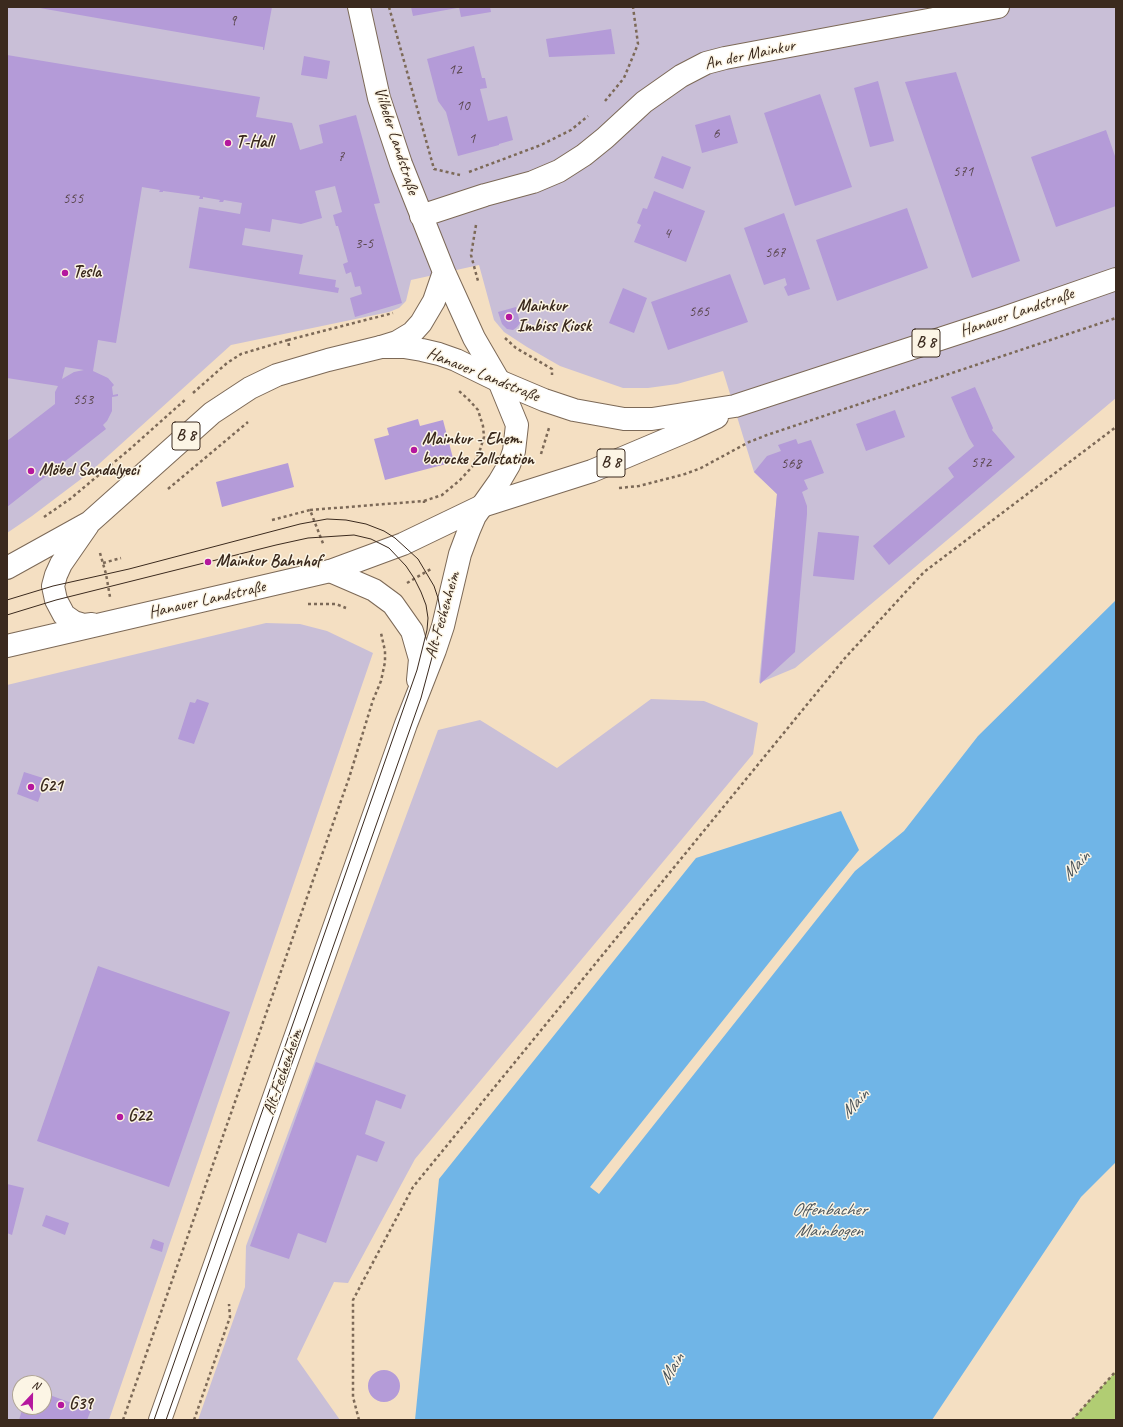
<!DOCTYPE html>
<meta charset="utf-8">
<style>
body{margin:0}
#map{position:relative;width:1123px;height:1427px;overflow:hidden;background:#f4dfc2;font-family:Caveat,sans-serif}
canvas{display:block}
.frame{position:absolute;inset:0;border:8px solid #3b2a1e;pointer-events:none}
.north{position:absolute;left:12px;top:1375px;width:40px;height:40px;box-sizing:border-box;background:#fcf5e5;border:1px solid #afa495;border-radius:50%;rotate:22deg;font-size:11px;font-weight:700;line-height:16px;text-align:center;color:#3b2a1e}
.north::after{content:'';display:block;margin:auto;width:14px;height:18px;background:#b5179e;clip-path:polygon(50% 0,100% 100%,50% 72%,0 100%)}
</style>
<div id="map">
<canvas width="1123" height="1427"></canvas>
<div class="frame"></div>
<div class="north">N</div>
</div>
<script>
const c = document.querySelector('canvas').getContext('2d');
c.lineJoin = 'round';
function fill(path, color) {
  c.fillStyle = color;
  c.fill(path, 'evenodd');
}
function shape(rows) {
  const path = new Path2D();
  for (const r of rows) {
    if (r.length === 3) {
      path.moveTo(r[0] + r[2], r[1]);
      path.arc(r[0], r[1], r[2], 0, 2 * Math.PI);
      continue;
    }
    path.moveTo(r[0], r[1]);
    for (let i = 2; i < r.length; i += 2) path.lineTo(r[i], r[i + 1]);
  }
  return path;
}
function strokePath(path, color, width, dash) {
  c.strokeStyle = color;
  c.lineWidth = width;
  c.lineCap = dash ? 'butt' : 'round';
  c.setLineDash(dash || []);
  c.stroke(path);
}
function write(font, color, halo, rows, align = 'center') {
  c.font = font + ' Caveat,sans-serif';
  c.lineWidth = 3;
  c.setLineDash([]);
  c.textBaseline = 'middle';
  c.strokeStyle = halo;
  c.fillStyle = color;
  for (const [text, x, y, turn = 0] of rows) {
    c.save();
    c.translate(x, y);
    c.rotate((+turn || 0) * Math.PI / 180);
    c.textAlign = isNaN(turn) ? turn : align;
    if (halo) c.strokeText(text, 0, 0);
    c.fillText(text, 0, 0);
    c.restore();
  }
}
fill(shape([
 [7,7,1116,7,1116,398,795,668,759,683,777,494,754,472,723,371,677,384,648,388,623,388,560,366,527,347,504,332,494,320,479,265,411,280,406,301,399,308,389,312,231,345,89,473,32,516,7,533],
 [266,623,300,624,327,631,373,653,109,1420,7,1420,7,685],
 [20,1383,44,1383,44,1407,20,1407],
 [651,699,704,701,758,723,753,754,415,1159,348,1283,334,1282,297,1359,340,1420,198,1420,245,1287,246,1246,438,730,480,720,557,768]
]), '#c9bfd7');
fill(shape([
 [1116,1371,1116,1420,1072,1420]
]), '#b1cd73');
fill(shape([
 [1116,600,1116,1162,1081,1197,932,1420,415,1420,439,1179,696,858,841,811,859,850,590,1187,599,1194,855,871,904,831,978,736]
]), '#70b5e7');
fill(shape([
 [34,7,272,7,264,50,263,50,263,47],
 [411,7,457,7,457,8,413,16],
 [459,7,490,7,491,12,461,17],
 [611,29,615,54,549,57,546,39],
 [474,46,482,78,485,78,487,88,480,89,488,121,507,116,513,140,499,144,499,145,458,156,446,112,438,101,427,59],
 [7,55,260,97,256,117,292,123,300,150,323,143,319,125,356,115,380,203,374,204,402,303,355,317,350,298,362,294,360,286,355,287,351,272,346,274,343,264,348,262,338,226,336,226,333,215,342,212,335,186,315,191,322,218,301,224,272,219,270,232,245,228,242,245,303,255,299,274,336,280,335,287,339,288,338,293,189,268,199,207,240,214,242,203,224,200,223,202,219,202,220,200,203,197,203,199,199,199,200,196,163,191,163,192,159,192,160,190,142,187,116,343,98,340,93,371,108,378,114,385,112,387,113,395,118,394,118,396,112,397,112,411,107,421,103,425,106,429,7,507,7,441,55,404,55,392,58,386,7,378],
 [65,367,84,370,74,372,62,379],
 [304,56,330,61,327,79,301,75],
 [956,72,1020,261,972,278,905,82],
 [878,81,894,141,870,147,854,88],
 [820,94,852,187,795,206,764,113],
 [730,115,738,143,702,153,695,125],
 [1106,130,1116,159,1116,206,1056,227,1031,157],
 [662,156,691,167,683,189,654,178],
 [654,191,705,211,686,262,634,242,641,225,637,223,643,208,647,209],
 [907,208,928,268,837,301,816,240],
 [784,213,810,289,788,296,784,287,787,285,785,278,764,285,744,228],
 [730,274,748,322,668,350,651,302],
 [623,288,647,298,634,333,609,323],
 [516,307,520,323,517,327,513,330,507,329,502,324,498,312],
 [975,387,993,428,992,430,1015,457,889,565,873,546,954,477,948,468,974,446,969,438,951,397],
 [895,410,905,437,866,451,856,424],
 [418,419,420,426,443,420,454,462,385,480,374,439,389,435,387,428],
 [796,439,798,444,811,440,824,473,804,480,808,489,802,492,807,506,807,514,795,652,760,684,777,494,754,472,767,456,781,451,778,445],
 [288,463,294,487,222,507,216,482],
 [818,532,859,536,854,580,813,576],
 [197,699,209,703,194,744,178,739,190,702,195,703],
 [24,772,46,779,38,802,17,794],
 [98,966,230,1012,169,1187,37,1141],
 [316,1062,406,1095,401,1109,376,1100,365,1134,385,1142,377,1162,357,1155,326,1243,298,1233,289,1259,250,1246],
 [7,1184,24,1188,12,1235,7,1233],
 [46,1215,69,1223,65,1235,42,1226],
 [153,1239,164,1243,162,1252,150,1248],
 [384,1386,16],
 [44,1393,91,1410,87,1420,19,1420,23,1407,44,1407]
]), '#b49bd8');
const street = shape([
 [359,7,379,98,401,164,444,272,474,338,499,381,517,425,514,451,509,465,499,482,482,506],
 [421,216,485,195,533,182,559,171,584,155,605,138,644,102,681,76,706,63,725,58,998,7],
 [381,347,397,342,412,333,421,323,434,301,444,272]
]);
const secondary = shape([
 [330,571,374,590,393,604,412,631,420,659,418,680],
 [160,1420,406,724,435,650,443,626,460,554,469,530,475,516,482,506]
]);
const primary = shape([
 [88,525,61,564,56,575,53,586,56,600,64,615,74,622,84,625,92,624],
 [7,568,90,522,212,413,250,388,277,375,328,360,381,347,404,347,422,350,439,354,456,360,499,381,544,400,574,410,624,419,652,419,735,406,1001,319,1116,279],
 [7,646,330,571,403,544,482,506,592,471,689,430,717,417]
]);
strokePath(street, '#7c6957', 24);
strokePath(secondary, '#7c6957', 24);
strokePath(primary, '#7c6957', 24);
strokePath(shape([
 [389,7,434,169,460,175],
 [605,101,624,78,638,44,633,7],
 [469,172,541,145,571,130,588,116],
 [476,225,471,255,478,281],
 [505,338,516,348,552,369,552,375],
 [288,340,393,313],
 [193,393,227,363,241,354,288,340,289,346],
 [541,454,549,428],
 [619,488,639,486,685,474,701,468,749,442,767,435,1116,318],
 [168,489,248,422],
 [424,501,442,495,460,480,472,467,480,450,484,437,483,426,478,410,469,400,459,391],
 [310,510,424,501,424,503],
 [44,517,70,499,130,449,186,399],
 [272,520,310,510,324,546],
 [100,553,106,574,110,597],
 [103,563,121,558],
 [407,583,431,569],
 [308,604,336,604,346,608],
 [123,1420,349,778,373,700,381,681,385,662,385,651,381,633],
 [194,1420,230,1317,229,1304],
 [359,1420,353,1397,353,1300,413,1187,845,658,924,572,1116,427],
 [1072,1420,1116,1371]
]), '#7c6957', 2.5, [3, 3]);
strokePath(street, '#fff', 22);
strokePath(secondary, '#fff', 22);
strokePath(primary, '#fff', 22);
strokePath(shape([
 [7,600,53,586,129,569,300,524,327,519,346,520,366,524,384,531,395,538,418,559,434,586,438,598,440,609,438,635,421,698,166,1420],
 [7,615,56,600,276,545,308,538,354,535,371,539,389,548,406,566,414,578,421,592,426,605,428,618,427,630,417,670,154,1420]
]), '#3b2a1e', 1);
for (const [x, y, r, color] of [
 [228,143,4,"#b5179e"],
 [65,273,4,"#b5179e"],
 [509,317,4,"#b5179e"],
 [414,450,4,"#b5179e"],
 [31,471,4,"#b5179e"],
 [208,562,4,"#b5179e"],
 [31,787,4,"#b5179e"],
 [120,1117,4,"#b5179e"],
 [61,1405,4,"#b5179e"]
]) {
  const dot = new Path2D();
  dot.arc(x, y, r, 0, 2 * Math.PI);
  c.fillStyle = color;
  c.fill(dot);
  strokePath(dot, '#fcf5e5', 1.5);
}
write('15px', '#59464c', null, [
 ["9",233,21],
 ["12",455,70],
 ["10",463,106],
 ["6",716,134],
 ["1",472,139],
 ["7",341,157],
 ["571",963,172],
 ["555",73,199],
 ["4",667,234],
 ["3-5",364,244],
 ["567",775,253],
 ["565",699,312],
 ["553",83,400],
 ["572",981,463],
 ["568",791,464]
]);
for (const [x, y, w] of [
 [926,343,28],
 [186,436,28],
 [611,463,28]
]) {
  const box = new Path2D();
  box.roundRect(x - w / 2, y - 14, w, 28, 3);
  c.fillStyle = '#fcf5e5';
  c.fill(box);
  strokePath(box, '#3b2a1e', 1);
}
write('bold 16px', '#3b2a1e', null, [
 ["B 8",926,343],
 ["B 8",186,436],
 ["B 8",611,463]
]);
write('17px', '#3b2a1e', '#fcf5e5', [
 ["An der Mainkur",750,55,-12],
 ["Vilbeler Landstraße",396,141,72],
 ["Hanauer Landstraße",1017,313,-19],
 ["Hanauer Landstraße",483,375,22],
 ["Hanauer Landstraße",207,600,-13],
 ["Alt-Fechenheim",443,615,-74],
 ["Alt-Fechenheim",283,1072,-71]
]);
write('bold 17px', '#3b2a1e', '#fcf5e5', [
 ["T-Hall",236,143],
 ["Tesla",73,273],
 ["Mainkur",517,307],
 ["Imbiss Kiosk",517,327],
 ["Mainkur - Ehem.",422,440],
 ["barocke Zollstation",422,460],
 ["Möbel Sandalyeci",39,471],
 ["Mainkur Bahnhof",216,562],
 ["G21",39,787],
 ["G22",128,1117],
 ["G39",69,1405]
], 'left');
write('italic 18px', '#4b545a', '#fcf5e5', [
 ["Main",1076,866,-47],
 ["Main",855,1104,-47],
 ["Offenbacher",829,1210],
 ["Mainbogen",829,1231],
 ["Main",672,1369,-59]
]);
</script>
